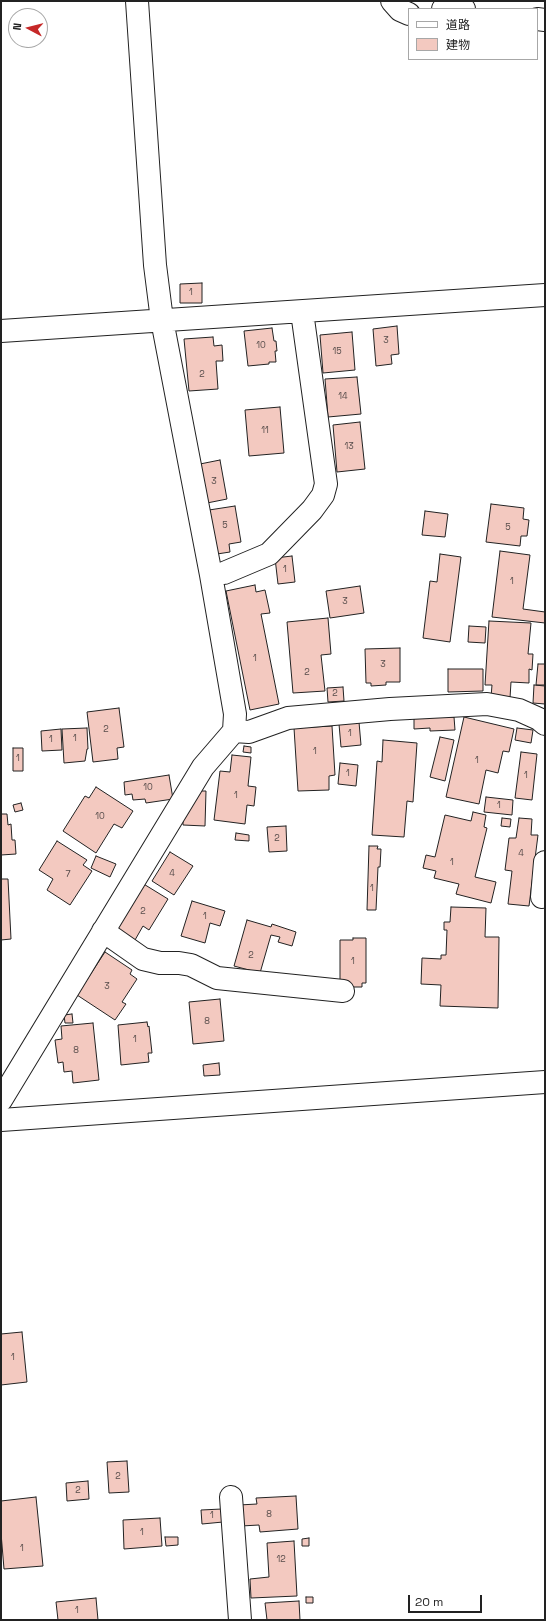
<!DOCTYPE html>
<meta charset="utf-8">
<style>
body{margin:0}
#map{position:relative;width:546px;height:1621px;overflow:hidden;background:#fff;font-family:"Space Grotesk","Noto Sans JP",sans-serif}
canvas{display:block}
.frame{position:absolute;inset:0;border:2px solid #222;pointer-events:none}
.legend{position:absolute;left:408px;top:8px;width:130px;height:52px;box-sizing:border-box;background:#fff;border:1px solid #a7a7a7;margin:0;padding:5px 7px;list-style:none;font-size:12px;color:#222}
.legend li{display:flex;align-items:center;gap:8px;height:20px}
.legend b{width:20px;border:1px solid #a7a7a7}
.north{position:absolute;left:8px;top:8px;width:40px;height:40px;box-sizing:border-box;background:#fff;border:1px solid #a7a7a7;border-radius:50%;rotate:277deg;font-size:11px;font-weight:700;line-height:16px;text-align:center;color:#222}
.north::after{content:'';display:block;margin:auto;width:14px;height:18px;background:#c62828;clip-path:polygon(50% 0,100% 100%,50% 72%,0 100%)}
.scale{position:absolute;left:408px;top:1595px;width:74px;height:18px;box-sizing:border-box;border:2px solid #222;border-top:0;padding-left:5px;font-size:12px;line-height:14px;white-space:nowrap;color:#222;-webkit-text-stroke:3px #fff;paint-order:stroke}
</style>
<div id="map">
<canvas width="546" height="1621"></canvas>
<div class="frame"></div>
<ul class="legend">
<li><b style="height:5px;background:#fff"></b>道路</li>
<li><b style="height:11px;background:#f3c9c0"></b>建物</li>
</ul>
<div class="north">N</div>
<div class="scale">20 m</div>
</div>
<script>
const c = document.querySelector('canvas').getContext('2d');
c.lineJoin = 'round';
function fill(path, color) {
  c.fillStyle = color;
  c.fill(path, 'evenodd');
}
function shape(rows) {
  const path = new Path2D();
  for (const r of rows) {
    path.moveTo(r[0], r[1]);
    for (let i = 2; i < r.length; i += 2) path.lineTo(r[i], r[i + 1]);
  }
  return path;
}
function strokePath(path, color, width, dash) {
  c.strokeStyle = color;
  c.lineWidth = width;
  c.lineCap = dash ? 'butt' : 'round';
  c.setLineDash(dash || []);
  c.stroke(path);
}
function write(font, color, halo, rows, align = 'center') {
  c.font = font + ' "Space Grotesk",sans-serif';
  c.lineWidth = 3;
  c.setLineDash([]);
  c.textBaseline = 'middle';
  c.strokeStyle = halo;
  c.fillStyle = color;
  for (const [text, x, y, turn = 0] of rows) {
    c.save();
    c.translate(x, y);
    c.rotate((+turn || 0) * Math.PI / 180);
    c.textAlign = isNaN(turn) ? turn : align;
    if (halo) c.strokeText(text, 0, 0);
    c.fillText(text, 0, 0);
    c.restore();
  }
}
const building = shape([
 [202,283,202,303,180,303,180,284,202,283],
 [397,326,399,354,391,355,392,364,376,366,373,329,397,326],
 [272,328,274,341,276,341,277,351,275,351,276,362,269,362,269,364,248,366,244,331,272,328],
 [352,332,355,370,323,373,320,335,352,332],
 [213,337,214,346,222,345,223,361,216,361,218,389,189,391,184,339,213,337],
 [357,377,361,414,328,417,325,379,357,377],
 [280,407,284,453,249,456,245,410,280,407],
 [360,422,365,469,337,472,333,425,360,422],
 [220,460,227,499,207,503,200,464,220,460],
 [491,504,524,508,523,519,529,520,527,536,521,536,520,546,486,542,491,504],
 [235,506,241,542,229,544,230,552,217,554,209,510,235,506],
 [425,511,448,514,445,537,422,535,425,511],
 [500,551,530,555,523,609,545,612,545,623,492,617,500,551],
 [440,554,461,557,450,642,423,638,430,581,437,582,440,554],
 [292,556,295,582,278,584,275,558,292,556],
 [255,585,256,592,265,590,270,613,261,614,279,704,250,710,226,591,255,585],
 [360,586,364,613,330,618,326,591,360,586],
 [328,618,331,654,321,655,325,691,293,693,287,622,328,618],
 [489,621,531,623,528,654,533,654,532,670,529,669,529,683,511,682,510,698,491,697,492,685,485,685,489,621],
 [469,626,486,627,485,643,468,642,469,626],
 [400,648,400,682,386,682,386,685,371,686,371,683,366,683,365,649,400,648],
 [538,664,545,664,545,685,536,685,538,664],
 [448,669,483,669,483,691,448,692,448,669],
 [534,685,545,686,545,704,533,703,534,685],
 [343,687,344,701,328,702,327,688,343,687],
 [119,708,124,747,117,748,118,759,93,762,87,712,119,708],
 [414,717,454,717,455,730,430,731,430,728,414,729,414,717],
 [464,717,514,729,509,752,503,751,498,773,486,770,479,804,446,797,464,717],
 [359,722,361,745,341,747,339,724,359,722],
 [332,726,335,775,329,776,329,790,298,791,294,728,332,726],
 [87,728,88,749,87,749,85,761,64,763,62,729,87,728],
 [517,728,533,730,531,743,515,740,517,728],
 [61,729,62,750,42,751,41,731,61,729],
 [440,737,454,740,445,781,430,777,440,737],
 [383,740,417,743,413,802,407,801,404,837,372,835,377,761,382,762,383,740],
 [244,746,251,747,251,753,243,752,244,746],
 [13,748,23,748,23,771,13,771,13,748],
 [521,752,537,754,532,800,515,798,521,752],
 [232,755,251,757,248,786,256,787,254,806,247,805,245,824,214,820,220,771,230,772,232,755],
 [340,763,358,765,356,786,338,784,340,763],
 [169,775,173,799,146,803,145,799,133,800,132,794,125,795,124,782,169,775],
 [96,787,133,811,122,828,114,824,96,853,63,831,85,796,89,798,96,787],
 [200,791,206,791,205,826,183,825,183,815,200,791],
 [486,797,513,800,512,815,484,812,486,797],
 [21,803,23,810,15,812,13,805,21,803],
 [473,812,486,815,484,827,487,828,475,877,496,882,491,903,456,894,459,884,434,878,436,871,423,868,426,855,435,857,445,815,471,821,473,812],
 [1,814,7,814,8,825,11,824,12,840,15,840,16,854,1,855,1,814],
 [502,818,511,819,510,827,501,826,502,818],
 [519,818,532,819,531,835,538,835,529,906,508,904,512,871,505,870,509,838,516,838,519,818],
 [286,826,287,851,269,852,267,827,286,826],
 [236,833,249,835,249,841,235,840,236,833],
 [57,841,87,860,83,865,92,871,70,905,47,890,53,879,39,870,57,841],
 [369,846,378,846,377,849,381,849,380,867,378,867,376,910,367,910,369,846],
 [170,852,193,866,174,895,152,881,170,852],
 [96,856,116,864,110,877,91,868,96,856],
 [1,879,8,879,11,939,1,940,1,879],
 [142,883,168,899,149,930,143,926,135,940,116,928,142,883],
 [192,901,225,911,220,926,210,923,205,943,181,936,192,901],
 [451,907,486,908,485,937,499,937,498,1008,440,1006,441,985,421,984,422,958,441,959,441,955,446,955,447,930,444,930,444,922,450,922,451,907],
 [247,920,271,927,272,924,296,932,292,946,278,942,280,937,271,935,260,973,234,966,247,920],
 [353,938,366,938,366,983,362,983,362,987,344,987,340,983,340,940,353,940,353,938],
 [105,952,132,970,130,974,137,979,122,1002,126,1004,115,1020,77,995,105,952],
 [220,999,224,1041,193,1044,189,1002,220,999],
 [72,1014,73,1023,65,1023,64,1015,72,1014],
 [147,1022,148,1027,149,1026,152,1053,148,1053,149,1062,121,1065,118,1025,147,1022],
 [93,1023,99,1080,73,1083,72,1071,64,1072,63,1062,58,1063,55,1040,62,1039,61,1026,93,1023],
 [219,1063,220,1075,204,1076,203,1065,219,1063],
 [22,1332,27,1382,1,1385,1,1334,22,1332],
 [127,1461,129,1492,109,1493,107,1462,127,1461],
 [88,1481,89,1499,67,1501,66,1483,88,1481],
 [296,1496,298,1529,260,1532,259,1525,241,1526,239,1505,257,1504,256,1498,296,1496],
 [36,1497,43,1566,4,1569,1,1533,1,1501,36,1497],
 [222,1509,223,1522,202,1524,201,1510,222,1509],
 [160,1518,162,1546,124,1549,123,1520,160,1518],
 [165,1537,178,1537,178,1545,166,1546,165,1537],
 [309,1538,309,1546,302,1546,302,1539,309,1538],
 [294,1541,297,1596,251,1598,250,1579,269,1577,267,1543,294,1541],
 [306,1597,313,1597,313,1603,306,1603,306,1597],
 [96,1598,98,1620,58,1620,56,1602,96,1598],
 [299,1601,300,1620,267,1620,265,1603,299,1601]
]);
fill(building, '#f3c9c0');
strokePath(building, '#222', 1);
const street = shape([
 [137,1,155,265,162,320,211,575,235,714,234,731],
 [392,1,400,10,409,14],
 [443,9,452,6,464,9],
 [537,19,545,20],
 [1,331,545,295],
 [211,575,224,573,269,554,312,510,323,495,326,484,302,312],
 [542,897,545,862],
 [103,931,143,959,160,963,179,963,191,965,217,978,343,991],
 [1,1100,203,767,234,731,249,732,288,718,390,709,487,704,519,710,539,719,545,724],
 [231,1497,240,1620]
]);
const secondary = shape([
 [1,1120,545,1082]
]);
strokePath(street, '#222', 24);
strokePath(secondary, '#222', 24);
strokePath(street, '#fff', 22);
strokePath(secondary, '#fff', 22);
write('9px', '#564c4a', null, [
 ["1",191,293],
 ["3",386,341],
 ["10",261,346],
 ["15",337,352],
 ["2",202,375],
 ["14",343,397],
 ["11",265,431],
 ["13",349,447],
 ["3",214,482],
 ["5",225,526],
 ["5",508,528],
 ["1",285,570],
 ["1",512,582],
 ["3",345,602],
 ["1",255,659],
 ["3",383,665],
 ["2",307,673],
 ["2",335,694],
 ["2",106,730],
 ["1",350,734],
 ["1",75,739],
 ["1",51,740],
 ["1",315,752],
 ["1",18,759],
 ["1",477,761],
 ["1",348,774],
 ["1",526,776],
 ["10",148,788],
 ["1",236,796],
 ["1",499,806],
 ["10",100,817],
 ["2",277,839],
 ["4",521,854],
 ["1",452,863],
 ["4",172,874],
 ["7",68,875],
 ["1",372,889],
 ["2",143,912],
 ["1",205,917],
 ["2",251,956],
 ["1",353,962],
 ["3",107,987],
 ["8",207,1022],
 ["1",135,1040],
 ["8",76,1051],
 ["1",13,1358],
 ["2",118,1477],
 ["2",78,1491],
 ["8",269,1515],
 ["1",212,1516],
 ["1",142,1533],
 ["1",22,1549],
 ["12",281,1560],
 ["1",77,1611]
]);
</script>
